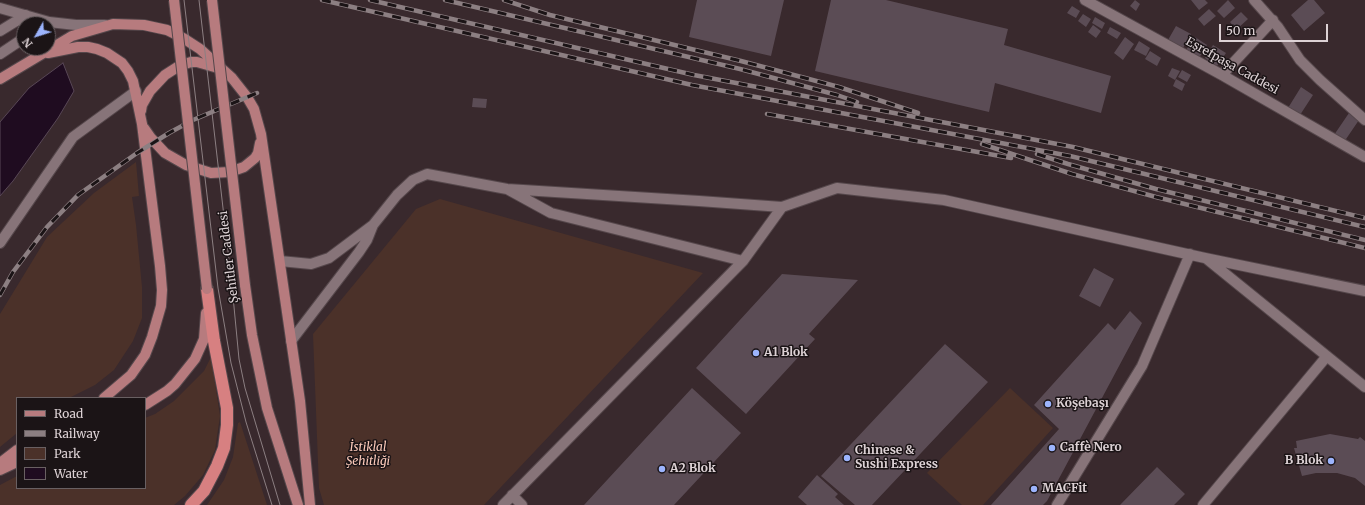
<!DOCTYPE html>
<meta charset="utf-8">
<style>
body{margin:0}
#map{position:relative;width:1365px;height:505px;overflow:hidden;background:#39292d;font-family:Merriweather,serif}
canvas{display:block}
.legend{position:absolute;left:16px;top:397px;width:130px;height:92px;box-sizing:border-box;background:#1b1416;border:1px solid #696062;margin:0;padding:5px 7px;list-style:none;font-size:12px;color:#ddd2d5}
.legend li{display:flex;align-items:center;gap:8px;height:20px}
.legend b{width:20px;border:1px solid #696062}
.north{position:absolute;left:16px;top:16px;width:40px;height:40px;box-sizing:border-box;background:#1b1416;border:1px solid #696062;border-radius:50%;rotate:231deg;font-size:11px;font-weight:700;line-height:16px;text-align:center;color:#ddd2d5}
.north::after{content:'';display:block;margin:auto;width:14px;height:18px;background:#9cb4fd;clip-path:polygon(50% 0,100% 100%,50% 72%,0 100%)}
.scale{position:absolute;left:1219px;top:24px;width:109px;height:18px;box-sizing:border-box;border:2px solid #ddd2d5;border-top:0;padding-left:5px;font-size:12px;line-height:14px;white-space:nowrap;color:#ddd2d5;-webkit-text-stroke:3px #1b1416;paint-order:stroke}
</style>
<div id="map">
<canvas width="1365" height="505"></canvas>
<ul class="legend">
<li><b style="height:5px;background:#b77b7e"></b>Road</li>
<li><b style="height:5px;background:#8c7f82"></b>Railway</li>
<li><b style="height:11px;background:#4b3129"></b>Park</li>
<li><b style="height:11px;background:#1f0c20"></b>Water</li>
</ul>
<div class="north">N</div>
<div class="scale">50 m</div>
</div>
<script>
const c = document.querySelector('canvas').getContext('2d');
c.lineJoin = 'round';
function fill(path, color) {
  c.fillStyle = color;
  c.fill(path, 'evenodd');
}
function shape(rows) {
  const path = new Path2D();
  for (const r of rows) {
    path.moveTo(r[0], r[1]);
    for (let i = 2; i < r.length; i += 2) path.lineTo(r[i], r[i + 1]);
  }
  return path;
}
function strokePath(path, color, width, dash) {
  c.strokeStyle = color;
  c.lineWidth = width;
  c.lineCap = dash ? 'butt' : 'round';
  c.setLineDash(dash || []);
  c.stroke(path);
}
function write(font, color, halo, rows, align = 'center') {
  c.font = font + ' Merriweather,serif';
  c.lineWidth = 3;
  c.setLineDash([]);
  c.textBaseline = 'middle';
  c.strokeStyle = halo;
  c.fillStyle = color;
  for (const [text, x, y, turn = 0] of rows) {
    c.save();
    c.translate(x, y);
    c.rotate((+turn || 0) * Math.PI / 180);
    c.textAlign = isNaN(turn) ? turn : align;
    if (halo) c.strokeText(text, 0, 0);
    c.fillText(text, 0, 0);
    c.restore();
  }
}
fill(shape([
 [136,162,139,196,132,197,136,225,142,287,142,318,133,341,114,370,95,385,69,398,17,398,17,433,0,447,0,314,47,237,94,193],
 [440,199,703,273,484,505,324,505,319,488,313,334,416,209],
 [211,357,220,416,215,450,203,475,185,496,174,505,0,505,0,485,17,476,17,488,145,488,145,418,155,414,174,401,204,371],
 [1010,388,1053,428,983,505,962,505,927,473],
 [240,422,267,505,207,505,224,480,233,457,238,423]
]), '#4b3129');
const water = shape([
 [63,63,74,91,58,118,13,181,0,196,0,122,29,88,63,63]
]);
fill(water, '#1f0c20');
strokePath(water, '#584756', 1);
fill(shape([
 [697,0,784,0,771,56,689,37],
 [831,0,886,0,1008,29,1004,45,1111,76,1101,113,995,83,989,112,815,71],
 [1135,0,1140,4,1136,11,1130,6],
 [1191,0,1205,0,1208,3,1199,10],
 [1228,0,1235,8,1224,18,1217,11],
 [1308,0,1314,0,1325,13,1304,31,1291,15],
 [1072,6,1080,11,1076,18,1067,13],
 [1209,9,1216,16,1204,26,1198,19],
 [1241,12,1248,19,1236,30,1230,22],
 [1083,14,1091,19,1086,27,1078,21],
 [1095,17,1105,23,1102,29,1092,23],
 [1093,25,1101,31,1096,38,1088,32],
 [1176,26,1191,34,1183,48,1168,40],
 [1110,27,1121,33,1117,39,1107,33],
 [1125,37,1134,44,1123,60,1114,53],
 [1195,37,1207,45,1199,58,1186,50],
 [1139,41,1150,48,1146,56,1134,50],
 [1213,45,1226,53,1217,66,1205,58],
 [1150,51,1161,58,1157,66,1145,59],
 [1172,68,1180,71,1175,80,1168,76],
 [1182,70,1191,75,1187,82,1178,77],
 [1176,79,1185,84,1182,91,1173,86],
 [1301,87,1313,95,1300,115,1288,108],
 [473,98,487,99,486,108,472,107],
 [1349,113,1359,120,1344,142,1334,135],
 [1094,268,1114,279,1100,307,1079,296],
 [782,274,858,280,809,334,815,339,746,414,696,368],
 [1130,311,1142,323,1047,501,1043,505,991,505,1059,429,1034,405,1108,323,1115,330],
 [945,344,988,382,872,505,855,505,821,476],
 [692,388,741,433,674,505,584,505],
 [1330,434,1358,439,1360,437,1365,441,1365,486,1355,478,1337,473,1316,473,1302,476,1294,448,1297,448,1296,441],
 [1157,467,1185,494,1174,505,1120,505],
 [817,475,838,494,835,497,844,505,807,505,798,497]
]), '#5b4c55');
const minor = shape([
 [1085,0,1222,75,1365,157],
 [1254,0,1278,27,1300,60,1320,80,1365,120],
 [0,8,49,22,76,25,105,25],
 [0,31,26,15],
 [0,54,24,38],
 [1222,75,1273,20],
 [509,190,551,213,743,261],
 [0,243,73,137,136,91],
 [1207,259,1365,387],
 [280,261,311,264,329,258,373,225,397,195,413,180,427,174,507,189,699,201,782,207],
 [291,341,359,252,367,240,373,225],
 [512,495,522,505],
 [503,505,743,261,782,207,837,188,944,200,1205,258,1365,291],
 [1057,505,1142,366,1190,254],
 [1203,505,1327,356]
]);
const major = shape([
 [48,53,78,47,88,47,97,49,107,53,122,63,128,71,133,81,142,124,160,266,162,290,161,306,152,337,145,355,131,375,104,398],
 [0,79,72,36,113,24,144,25,167,30,183,38,200,49,232,78,247,97,254,109,261,134,300,401,310,505],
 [141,111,142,105,150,91,165,75,179,66,191,62,197,62,218,68],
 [144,128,151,138,165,153,186,165,211,173,230,172,244,167,255,158,258,153,260,143],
 [245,285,252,335,267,408,298,505],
 [145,405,167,391,175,384,195,359,204,339,206,313],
 [0,463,17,450],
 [0,470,17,462]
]);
const highway = shape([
 [191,505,204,491,217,466,224,448,227,425,227,408,214,341,207,289]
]);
strokePath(minor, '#55474b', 12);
strokePath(major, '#55474b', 12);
strokePath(highway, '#55474b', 14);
strokePath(minor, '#877479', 10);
strokePath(major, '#b77b7e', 10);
strokePath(highway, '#d78081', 12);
strokePath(shape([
 [184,0,218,288,231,363,246,422,272,505],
 [199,0,232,286,239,359,245,388,280,505]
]), '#8c7f82', 1);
const rail = shape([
 [322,0,692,85,1070,156,1365,227],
 [370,0,694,75,1073,147,1365,218],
 [445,0,740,69,837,95,857,102],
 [504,0,550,15,741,61,839,87,918,113],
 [767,114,1011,158],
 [982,144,1072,174,1156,197,1365,248],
 [1037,154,1068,164,1156,189,1365,240],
 [0,295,13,272,47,227,78,195,137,153,169,133,193,120,257,93]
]);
strokePath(rail, '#8c7f82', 4.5);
strokePath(rail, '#1b1416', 3, [9]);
const majorBridge = shape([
 [174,0,207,289],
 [212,0,245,285]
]);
strokePath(majorBridge, '#55474b', 12, []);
strokePath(majorBridge, '#b77b7e', 10);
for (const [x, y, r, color] of [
 [756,353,4,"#9cb4fd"],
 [1048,404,4,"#9cb4fd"],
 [1052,448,4,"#9cb4fd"],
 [847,458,4,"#9cb4fd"],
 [1331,461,4,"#9cb4fd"],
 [662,469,4,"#9cb4fd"],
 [1034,489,4,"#9cb4fd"]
]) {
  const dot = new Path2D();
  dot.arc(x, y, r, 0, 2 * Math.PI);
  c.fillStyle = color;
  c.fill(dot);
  strokePath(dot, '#1b1416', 1.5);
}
write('12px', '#ddd2d5', '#1b1416', [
 ["Eşrefpaşa Caddesi",1232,66,29],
 ["Şehitler Caddesi",229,257,-97]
]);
write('bold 12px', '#ddd2d5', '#1b1416', [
 ["A1 Blok",764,353],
 ["Köşebaşı",1056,404],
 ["Caffè Nero",1060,448],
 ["Chinese &",855,451],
 ["Sushi Express",855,465],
 ["B Blok",1323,461,"right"],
 ["A2 Blok",670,469],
 ["MACFit",1042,489]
], 'left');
write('italic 12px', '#fbc9b9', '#1b1416', [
 ["İstiklal",368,448],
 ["Şehitliği",368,462]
]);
</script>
